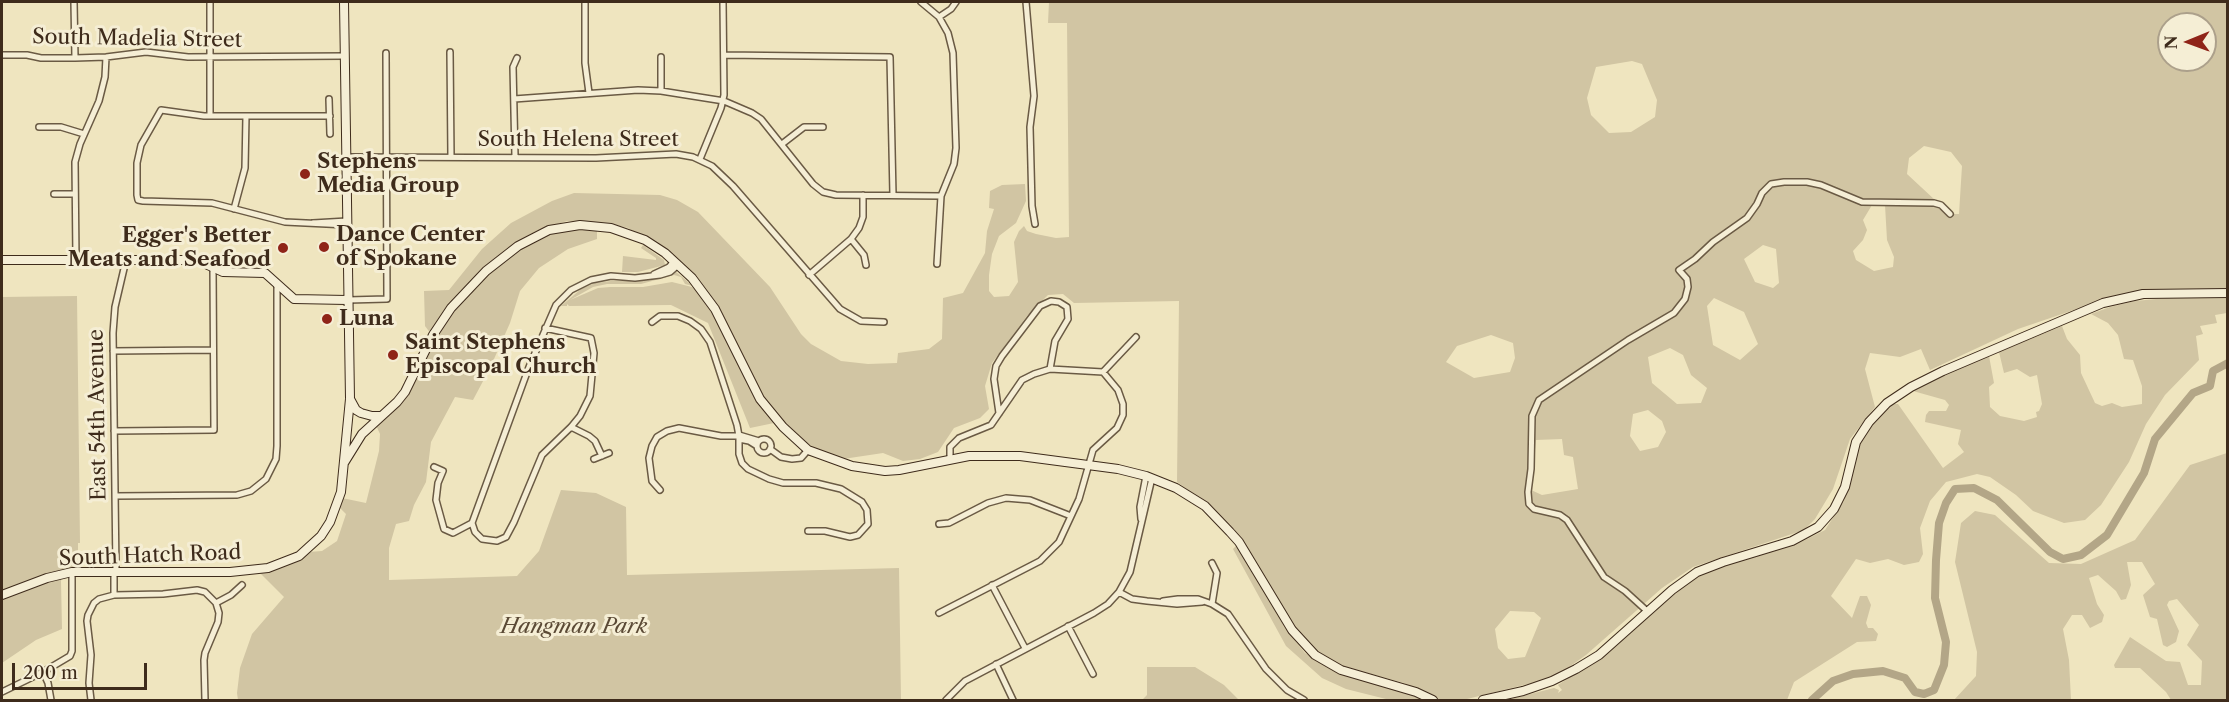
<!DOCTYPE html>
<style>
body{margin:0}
#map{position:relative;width:2229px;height:702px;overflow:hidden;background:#efe5bf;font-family:"Libre Caslon Text",serif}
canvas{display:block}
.frame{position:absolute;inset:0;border:3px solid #3e2b1b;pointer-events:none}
.north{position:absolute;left:2157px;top:12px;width:60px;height:60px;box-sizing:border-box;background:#f5eed5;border:2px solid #aca08b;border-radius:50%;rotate:269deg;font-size:16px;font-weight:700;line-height:24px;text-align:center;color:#3e2b1b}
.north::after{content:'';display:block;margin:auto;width:21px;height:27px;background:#8f2418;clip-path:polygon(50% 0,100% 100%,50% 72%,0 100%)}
.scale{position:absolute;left:12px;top:663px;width:135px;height:27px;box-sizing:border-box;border:3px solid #3e2b1b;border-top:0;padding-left:8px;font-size:18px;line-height:21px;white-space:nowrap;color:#3e2b1b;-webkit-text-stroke:4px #f5eed5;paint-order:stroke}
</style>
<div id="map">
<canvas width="2229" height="702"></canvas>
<div class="frame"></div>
<div class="north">N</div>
<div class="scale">200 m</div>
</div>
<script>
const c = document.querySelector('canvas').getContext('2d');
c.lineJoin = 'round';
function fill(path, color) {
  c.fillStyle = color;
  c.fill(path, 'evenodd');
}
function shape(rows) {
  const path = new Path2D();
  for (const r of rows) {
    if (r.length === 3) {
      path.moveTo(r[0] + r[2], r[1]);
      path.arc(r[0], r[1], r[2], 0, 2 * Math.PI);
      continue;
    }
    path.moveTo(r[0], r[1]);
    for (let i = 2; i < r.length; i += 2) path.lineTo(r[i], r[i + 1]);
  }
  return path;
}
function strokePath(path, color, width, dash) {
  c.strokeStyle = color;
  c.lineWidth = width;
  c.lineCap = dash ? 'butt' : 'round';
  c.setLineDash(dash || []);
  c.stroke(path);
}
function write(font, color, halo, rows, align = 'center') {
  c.font = font + ' "Libre Caslon Text",serif';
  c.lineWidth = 6;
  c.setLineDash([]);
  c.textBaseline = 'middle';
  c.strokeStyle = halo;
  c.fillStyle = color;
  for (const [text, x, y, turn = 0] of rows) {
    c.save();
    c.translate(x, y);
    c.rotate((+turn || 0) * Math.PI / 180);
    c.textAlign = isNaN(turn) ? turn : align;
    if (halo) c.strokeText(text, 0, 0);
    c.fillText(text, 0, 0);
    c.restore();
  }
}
fill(shape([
 [1049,2,2227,2,2227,290,2152,291,2118,295,2018,329,1930,370,1921,349,1900,357,1870,353,1865,369,1875,407,1850,439,1833,489,1815,519,1804,530,1693,567,1662,588,1586,655,1562,672,1540,681,1463,700,1436,700,1404,683,1335,664,1319,654,1304,641,1287,618,1234,529,1198,497,1177,482,1179,301,1074,303,1063,294,1048,295,1027,316,992,363,985,386,989,409,980,418,954,428,938,452,920,459,903,461,883,453,843,459,826,454,807,443,767,405,748,371,720,308,697,276,675,257,628,228,608,223,567,221,539,230,507,248,482,268,441,315,431,334,425,326,424,291,449,290,482,249,511,223,552,201,574,193,660,195,677,200,698,212,770,287,801,334,811,344,841,361,868,364,897,363,898,353,929,349,942,339,943,298,963,293,985,253,987,231,994,209,989,208,990,191,1002,185,1025,184,1026,201,1016,223,999,236,992,254,989,275,989,291,994,297,1009,296,1018,282,1014,242,1019,231,1024,226,1027,231,1036,234,1056,238,1069,237,1067,23,1048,23],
 [2169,24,2205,24,2205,60,2169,60],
 [1632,61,1642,64,1657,100,1655,117,1631,132,1609,133,1591,115,1587,98,1596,67],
 [1924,146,1951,152,1962,166,1959,214,1952,214,1947,207,1935,200,1907,174,1909,158],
 [1872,205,1885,205,1887,240,1894,257,1893,267,1874,271,1856,260,1853,251,1863,240,1867,230,1863,220],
 [1763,245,1776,249,1779,283,1773,288,1755,282,1744,259],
 [1714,298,1744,312,1758,344,1740,360,1713,345,1707,306],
 [1491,335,1513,343,1515,358,1510,372,1474,378,1446,362,1457,346],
 [1670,348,1683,355,1691,375,1707,388,1701,403,1677,404,1652,383,1648,357],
 [1648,410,1662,421,1666,432,1658,447,1640,451,1630,436,1633,414],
 [1562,439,1564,455,1573,457,1578,489,1542,495,1531,490,1536,440],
 [1510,611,1534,612,1541,618,1525,657,1508,659,1498,648,1495,629],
 [584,228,597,229,597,239,568,249,539,268,520,291,510,323,490,368,473,400,455,397,431,442,426,482,414,505,409,521,396,524,389,548,389,580,517,576,539,551,561,490,596,493,626,507,627,575,899,568,901,700,238,700,237,693,240,668,252,634,284,597,260,573,290,564,308,552,322,551,337,541,346,514,339,507,342,498,366,503,379,451,380,434,375,423,400,404,412,388,433,342,455,306,482,279,515,251,539,237,564,229],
 [643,245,664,260,665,265,638,272,622,272,623,256,656,260,656,258,641,248],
 [675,271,693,286,685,284,681,277,674,275,641,284,607,284,593,287,570,300,598,288,610,287,643,287,672,282,692,287,702,295,756,398,774,423,750,428,708,323,671,305,569,306,567,304,567,306,561,306,581,289,595,283,611,281,641,281],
 [77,296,80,543,78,543,78,569,63,571,61,581,62,629,36,640,2,663,2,297],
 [2177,297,2227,297,2227,313,2215,315,2217,323,2200,326,2203,334,2196,336,2199,360,2165,395,2146,424,2129,462,2101,505,2085,520,2064,523,2033,511,2016,495,1990,477,1977,474,1946,482,1930,501,1920,528,1923,554,1919,562,1904,565,1888,559,1870,563,1856,559,1831,596,1852,618,1860,596,1867,596,1871,605,1866,623,1868,628,1873,628,1878,634,1876,641,1857,642,1794,682,1787,700,1507,700,1554,688,1559,690,1558,693,1562,690,1558,685,1609,651,1697,575,1723,564,1797,544,1825,530,1844,501,1858,444,1871,424,1891,404,1898,404,1943,468,1964,452,1958,444,1961,430,1925,422,1926,415,1929,411,1946,411,1949,405,1945,400,1913,391,1943,373,1989,356,1994,383,1989,387,1990,407,2000,416,2024,421,2037,417,2036,412,2039,411,2042,404,2037,375,2030,377,2017,369,2004,373,1999,352,2062,326,2067,339,2080,355,2081,373,2095,403,2102,406,2112,403,2122,407,2142,404,2142,386,2133,360,2124,359,2118,335,2108,323,2091,314,2110,307,2135,301],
 [2227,453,2227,700,2171,700,2166,692,2140,668,2115,668,2114,665,2130,637,2166,661,2180,662,2188,685,2201,685,2202,661,2187,645,2199,625,2177,599,2169,601,2167,605,2179,631,2176,642,2167,647,2163,645,2157,619,2150,617,2143,595,2155,584,2142,562,2127,562,2131,585,2126,599,2121,600,2116,591,2098,575,2089,578,2097,604,2104,615,2102,622,2090,628,2082,615,2072,615,2063,629,2069,660,2071,700,1954,700,1976,676,1977,652,1955,562,1961,523,1975,511,1995,515,2049,563,2081,564,2135,540,2190,465],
 [1237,545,1285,628,1305,653,1341,673,1397,689,1424,700,1390,700,1346,689,1322,678,1286,646,1233,549],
 [1147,667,1195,667,1224,685,1239,700,1142,700,1147,695]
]), '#d1c5a3');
strokePath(shape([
 [1812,700,1833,681,1853,674,1883,671,1905,678,1915,692,1924,694,1934,690,1944,665,1946,642,1935,598,1936,560,1939,523,1946,503,1955,489,1974,488,1997,500,2050,552,2063,559,2081,555,2107,535,2144,473,2155,439,2193,393,2210,386,2213,371,2228,363]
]), '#b3a687', 8);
const street = shape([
 [74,2,75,58],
 [210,2,210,116],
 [585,2,585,63,589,93],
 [921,2,939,17],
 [1026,2,1034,96,1030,127,1032,206,1035,224],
 [450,52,451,157],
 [2,55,27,55,41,58,75,58,106,57,146,52,188,57,345,56],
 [724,55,890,57,893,195],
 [661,57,661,91],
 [329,99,330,134],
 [514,99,638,90,661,91,724,101,752,113,761,119,813,184,823,192,836,195,941,196],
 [330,116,204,116,161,110,141,145,137,163,137,195,138,200,143,201,212,203,285,222,347,225],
 [39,127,61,127,84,134],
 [782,144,804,127,823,127],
 [515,156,513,67,517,58],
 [346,157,596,158,676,154,693,157,712,166,733,186,840,309,861,321,884,322],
 [700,159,721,108,724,95,723,2],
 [54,194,75,194],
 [234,209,245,168,246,116],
 [313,223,347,221],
 [851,239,864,255,866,265],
 [76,259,75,162,80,144,99,101,105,77,106,57],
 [937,264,941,196,954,164,956,148,953,53,948,33,939,17,951,9,956,2],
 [654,274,669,267,674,261],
 [809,275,851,239,859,228,863,217,863,195],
 [348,300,387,299,386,53],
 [652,322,660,316,678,316,690,321,701,329,710,342,737,425,739,436,739,454,742,463,748,469,769,479,783,483,816,483,841,489,862,502,867,510,868,524,858,535,850,537,825,531,808,531],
 [113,351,212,350],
 [1103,372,1136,337],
 [999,413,994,379,996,366,1002,356,1040,306,1051,301,1059,302,1067,307,1068,319,1055,341,1050,369],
 [571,427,589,436,595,441,602,456],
 [114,431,214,430,213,269],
 [739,435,759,441],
 [739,439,749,441,757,446],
 [764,446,7],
 [770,449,781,457,792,459,801,458,808,450],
 [594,459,609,453],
 [434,467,443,471,438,483,436,500,444,529,453,533,472,523],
 [660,490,652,481,649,458,652,446,657,437,667,431,679,428,721,436,739,436],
 [115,496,237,495,251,491,266,479,276,459,277,446,277,284],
 [1141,519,1140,507,1146,476],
 [472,523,529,367,556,305,571,290,591,280,611,276,635,278,660,275,670,272,678,265],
 [472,523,475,532,482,539,497,541,506,537,514,522,542,455,571,427,580,416,590,396,594,353,591,338,545,328],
 [939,524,949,523,988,503,1006,498,1030,500,1071,516],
 [1212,563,1217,573,1212,604],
 [116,571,113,333,115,307,126,260],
 [992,585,1025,648],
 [1119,592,1132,599,1147,601,1177,604,1202,602],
 [114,595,163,594,197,590,205,592,216,603,219,613,218,622,205,653,204,660,205,700],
 [1163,601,1178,599,1198,599,1212,604,1228,614,1266,669,1287,690,1304,700],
 [216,603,231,595,242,585],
 [1647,611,1625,591,1604,577,1567,520,1560,515,1534,509,1529,504,1528,492,1531,469,1532,416,1539,400,1628,340,1674,313,1685,299,1688,287,1687,279,1679,270,1695,259,1713,242,1747,218,1757,204,1762,193,1771,184,1784,182,1807,182,1821,185,1862,202,1934,203,1941,205,1950,214],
 [939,613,1040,561,1059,542,1079,499,1093,450,1117,428,1123,415,1123,404,1118,390,1103,372,1050,369,1034,374,1022,380,991,425,959,438,950,447,950,460],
 [1068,626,1093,674],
 [996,664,1013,700],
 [43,672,48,683,51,700],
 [2,692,43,672,70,656,72,651,72,572],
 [91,700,89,683,91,655,87,621,88,615,94,603,99,599,114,595,114,572],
 [946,700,965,681,1094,613,1108,604,1119,592,1130,572,1152,478]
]);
const secondary = shape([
 [2,260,197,260,223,272,265,273,294,299,347,300],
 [350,399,356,410,361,413,372,416,381,416],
 [344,463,362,434,397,402,405,392,433,335,451,308,486,271,518,246,549,230,580,225,611,228,645,240,665,253,692,278,715,309,760,399,783,427,808,450,852,466,885,471,899,470,969,456,1020,456,1118,469,1146,476,1176,488,1205,506,1230,532,1239,542,1292,630,1315,655,1341,670,1416,692,1433,700],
 [2,595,47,578,72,572,230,572,268,568,299,556,321,536,330,522,341,492,350,399,344,2],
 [1483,700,1523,691,1552,681,1576,669,1599,655,1672,590,1697,572,1723,562,1792,541,1818,527,1834,509,1845,487,1856,442,1869,422,1887,403,1911,387,1943,371,2103,303,2143,294,2228,293]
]);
strokePath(street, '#6a5a44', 8);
strokePath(secondary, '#3e2b1b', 10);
strokePath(street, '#f5eed5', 5);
strokePath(secondary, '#f5eed5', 8);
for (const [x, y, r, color] of [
 [305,174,6,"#8f2418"],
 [324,247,6,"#8f2418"],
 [283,248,6,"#8f2418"],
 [327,319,6,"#8f2418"],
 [393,355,6,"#8f2418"]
]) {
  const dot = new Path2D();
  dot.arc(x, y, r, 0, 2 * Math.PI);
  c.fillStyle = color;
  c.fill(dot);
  strokePath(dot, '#f5eed5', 2);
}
write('21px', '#3e2b1b', '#f5eed5', [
 ["South Madelia Street",137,39,1],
 ["South Helena Street",578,140],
 ["East 54th Avenue",98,415,-91],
 ["South Hatch Road",150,556,-2]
]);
write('bold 21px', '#3e2b1b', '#f5eed5', [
 ["Stephens",317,162],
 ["Media Group",317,186],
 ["Dance Center",336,235],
 ["of Spokane",336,259],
 ["Egger's Better",271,236,"right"],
 ["Meats and Seafood",271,260,"right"],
 ["Luna",339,319],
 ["Saint Stephens",405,343],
 ["Episcopal Church",405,367]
], 'left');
write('italic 21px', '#5b4a36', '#f5eed5', [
 ["Hangman Park",574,627]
]);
</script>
